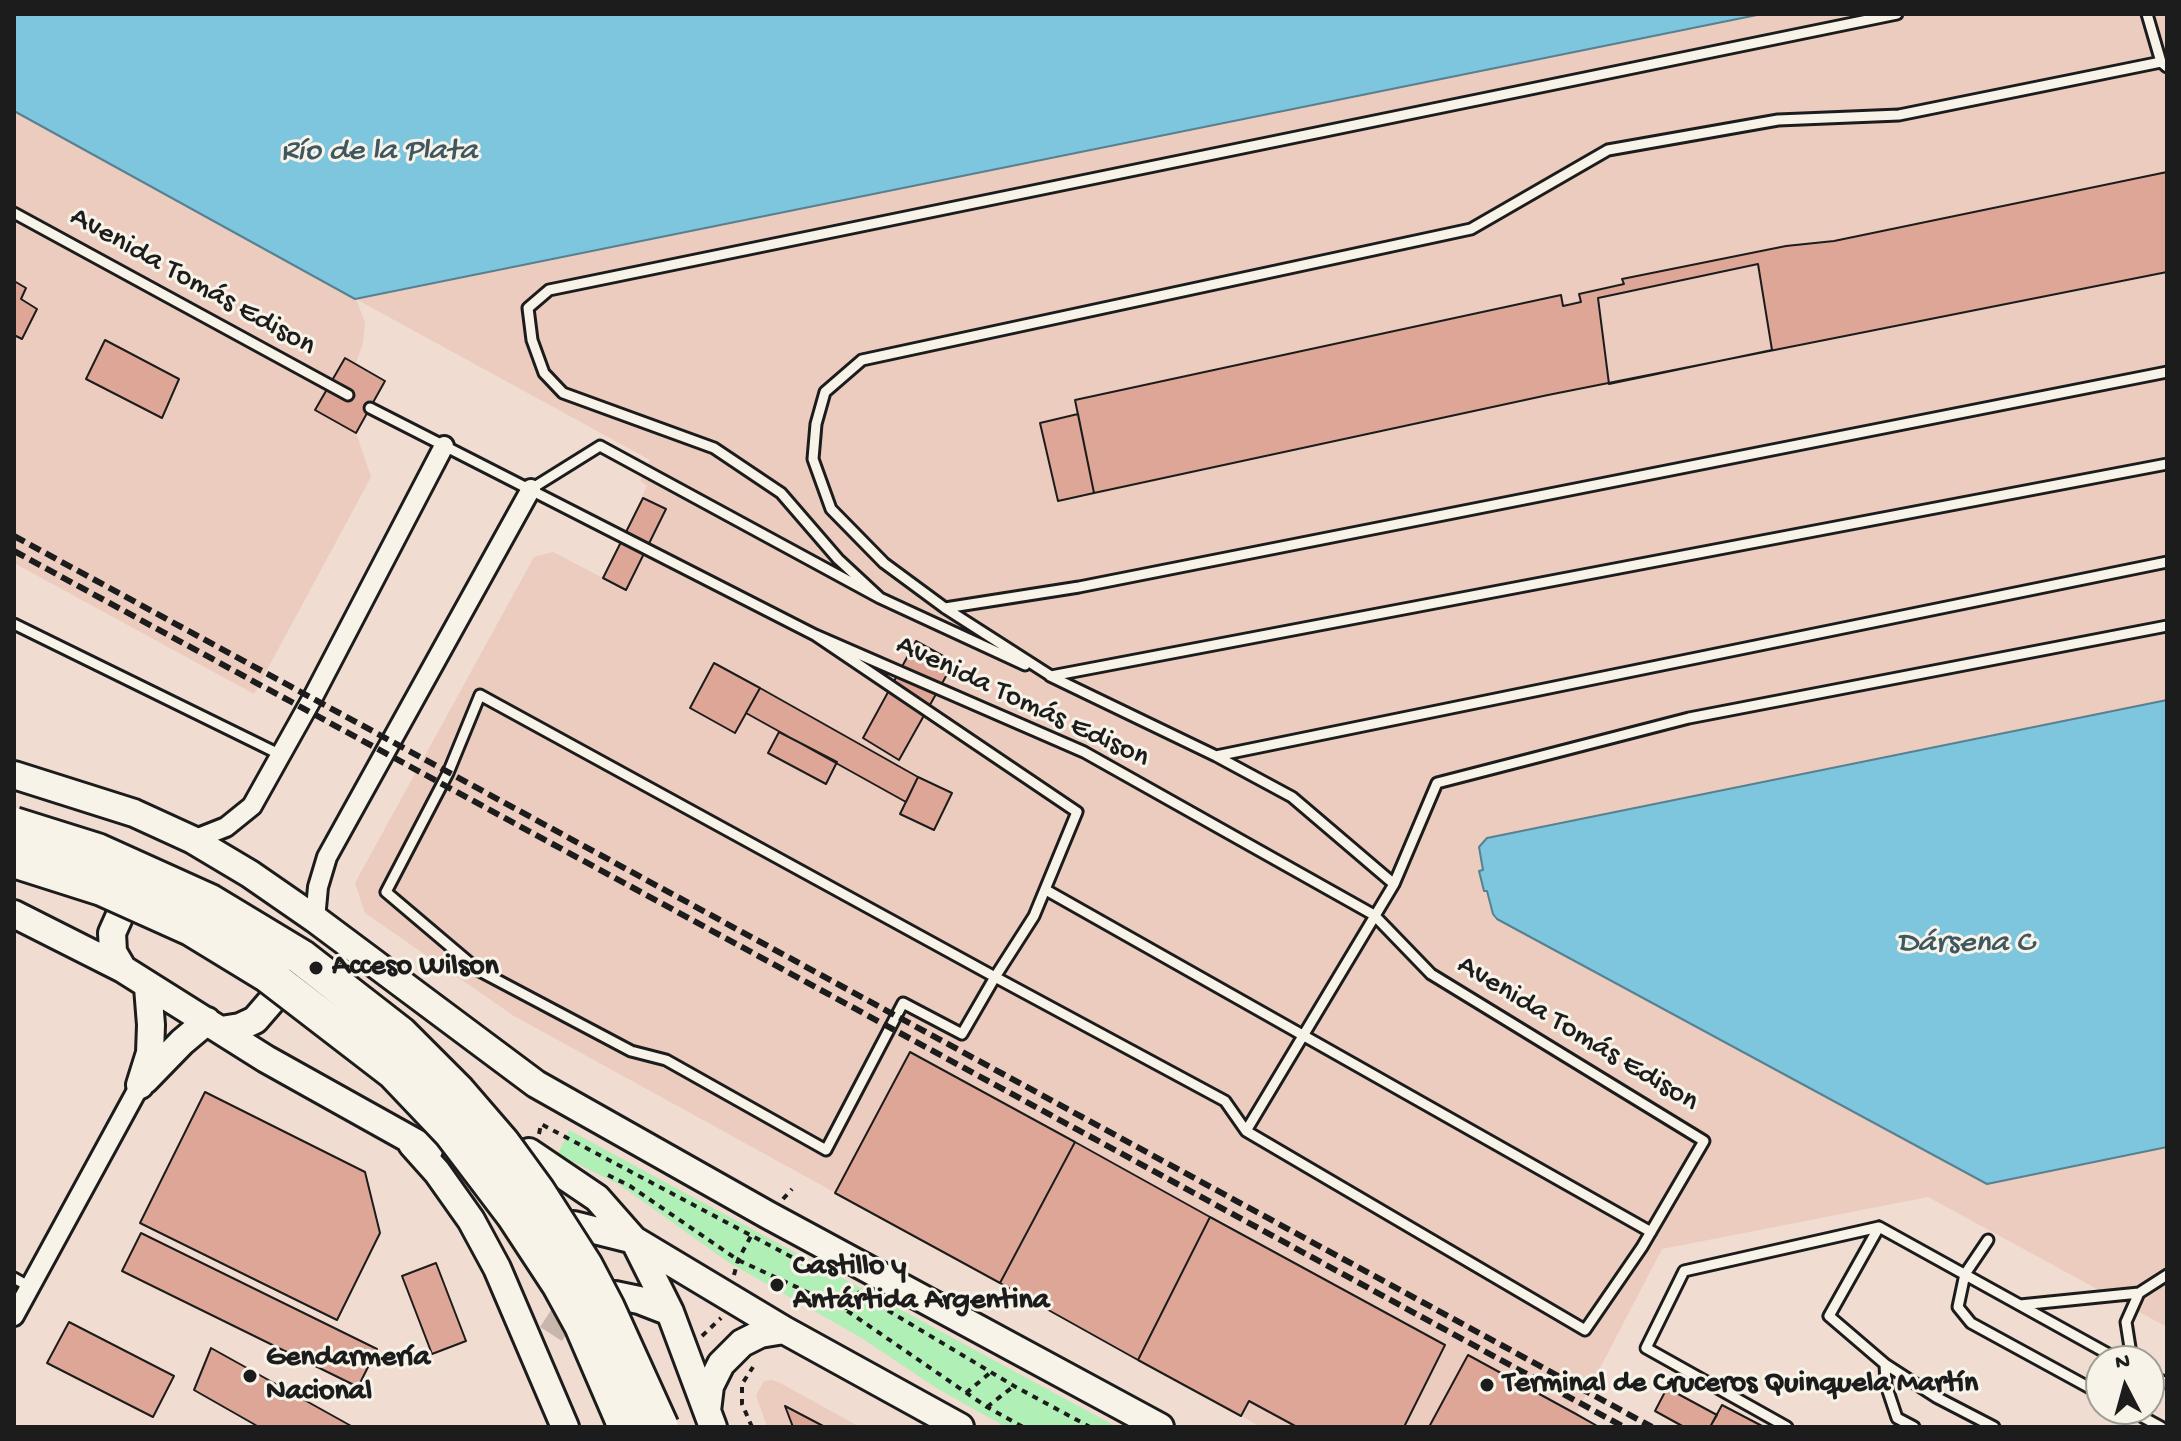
<!DOCTYPE html>
<meta charset="utf-8">
<style>
body{margin:0}
#map{position:relative;width:2181px;height:1441px;overflow:hidden;background:#f0dcd0;font-family:"Gochi Hand",sans-serif}
canvas{display:block}
.frame{position:absolute;inset:0;border:16px solid #1c1c1c;pointer-events:none}
.north{position:absolute;left:2085px;top:1345px;width:80px;height:80px;box-sizing:border-box;background:#f7f3e8;border:2px solid #9f9d96;border-radius:50%;rotate:354deg;font-size:22px;font-weight:700;line-height:32px;text-align:center;color:#1c1c1c}
.north::after{content:'';display:block;margin:auto;width:28px;height:36px;background:#1c1c1c;clip-path:polygon(50% 0,100% 100%,50% 72%,0 100%)}
</style>
<div id="map">
<canvas width="2181" height="1441"></canvas>
<div class="frame"></div>
<div class="north">N</div>
</div>
<script>
const c = document.querySelector('canvas').getContext('2d');
c.lineJoin = 'round';
function fill(path, color) {
  c.fillStyle = color;
  c.fill(path, 'evenodd');
}
function shape(rows) {
  const path = new Path2D();
  for (const r of rows) {
    path.moveTo(r[0], r[1]);
    for (let i = 2; i < r.length; i += 2) path.lineTo(r[i], r[i + 1]);
  }
  return path;
}
function strokePath(path, color, width, dash) {
  c.strokeStyle = color;
  c.lineWidth = width;
  c.lineCap = dash ? 'butt' : 'round';
  c.setLineDash(dash || []);
  c.stroke(path);
}
function write(font, color, halo, rows, align = 'center') {
  c.font = font + ' "Gochi Hand",sans-serif';
  c.lineWidth = 6;
  c.setLineDash([]);
  c.textBaseline = 'middle';
  c.strokeStyle = halo;
  c.fillStyle = color;
  for (const [text, x, y, turn = 0] of rows) {
    c.save();
    c.translate(x, y);
    c.rotate((+turn || 0) * Math.PI / 180);
    c.textAlign = isNaN(turn) ? turn : align;
    if (halo) c.strokeText(text, 0, 0);
    c.fillText(text, 0, 0);
    c.restore();
  }
}
fill(shape([
 [1762,14,2167,14,2167,700,1487,838,1479,847,1493,914,1987,1184,2167,1147,2167,1327,1928,1197,1662,1249,1576,1414,1468,1355,1429,1427,1261,1427,514,1016,365,913,355,883,534,557,553,552,603,578,647,486,640,481,650,460,356,299,365,323,363,343,335,421,356,433,371,477,254,694,14,563,14,111,355,299],
 [772,1380,780,1383,860,1427,767,1427,756,1395,764,1381]
]), '#ebccbf');
fill(shape([
 [569,1130,1117,1427,1006,1427,938,1389,860,1337,728,1262,620,1185,558,1154]
]), '#b0efb6');
const water = shape([
 [14,14,1762,14,355,299,14,111,14,14],
 [2167,700,2167,1147,1987,1184,1497,919,1493,914,1487,891,1484,891,1479,871,1483,870,1479,847,1487,838,2167,700]
]);
fill(water, '#7ec5de');
strokePath(water, '#578190', 2);
const building = shape([
 [2167,172,2167,272,1548,395,1094,493,1075,400,1561,295,1563,306,1581,302,1579,294,1624,284,1622,279,1786,246,1834,241,2167,172],
 [1758,264,1772,350,1609,384,1598,298,1758,264],
 [14,281,26,288,21,299,37,309,22,339,14,335,14,281],
 [105,340,179,379,162,418,86,379,105,340],
 [345,358,385,381,356,433,315,410,345,358],
 [1078,414,1094,493,1058,501,1040,423,1078,414],
 [643,498,666,509,626,590,603,578,643,498],
 [916,641,954,662,899,760,863,738,916,641],
 [714,663,760,688,735,733,690,708,714,663],
 [760,688,918,777,906,802,746,713,760,688],
 [779,732,837,762,826,784,768,753,779,732],
 [918,777,952,793,934,830,900,814,918,777],
 [910,1052,1075,1142,1000,1283,835,1193,910,1052],
 [205,1092,365,1172,380,1233,337,1320,140,1223,205,1092],
 [1075,1142,1210,1217,1138,1360,1000,1283,1075,1142],
 [1210,1217,1445,1345,1404,1427,1297,1427,1249,1401,1241,1416,1138,1360,1210,1217],
 [141,1233,377,1349,358,1387,122,1271,141,1233],
 [436,1263,466,1341,432,1354,402,1276,436,1263],
 [69,1322,174,1376,153,1417,47,1363,69,1322],
 [211,1348,353,1427,259,1427,194,1390,211,1348],
 [1468,1355,1576,1414,1599,1427,1429,1427,1468,1355],
 [1667,1388,1717,1415,1710,1427,1684,1427,1655,1411,1667,1388],
 [1722,1405,1764,1427,1710,1427,1722,1405],
 [785,1406,825,1427,793,1427,785,1406]
]);
fill(building, '#dea697');
strokePath(building, '#1c1c1c', 2);
strokePath(shape([
 [429,1150,483,1178],
 [551,1334,564,1314,587,1300]
]), '#c6b6ac', 26, [26, 13]);
const lane = shape([
 [2147,14,2161,62],
 [2167,67,2161,62,1899,115,1778,120,1608,150,1471,229,862,360,825,392,816,424,813,459,831,509,884,563,945,608,1051,676,2167,464],
 [14,213,348,395],
 [370,408,815,635,1084,752,1374,915,1431,974,1704,1141,1642,1247,1585,1330,1246,1131,1225,1101,995,977,480,695,448,773,386,892,478,970,631,1051,666,1060,826,1150,903,1003,962,1034,995,977,1034,916,1077,812,815,635],
 [531,489,600,446,880,598,1025,665],
 [880,598,838,559,781,493,714,448,563,393,544,373,532,340,528,308,549,290,1897,14],
 [945,608,1079,587,2167,372],
 [14,624,281,755],
 [1050,676,1216,756,1292,797,1394,884],
 [1216,756,2167,562],
 [1046,890,1651,1232],
 [1246,1131,1394,884,1437,783,1689,718,2167,626],
 [1879,1227,2121,1361],
 [1879,1227,1829,1316,1885,1364,1886,1385,1897,1418,1914,1427],
 [1988,1240,1965,1274,1958,1307,1971,1323,2101,1394],
 [14,1278,30,1287],
 [2020,1305,2139,1293],
 [2137,1361,2131,1354,2126,1322,2139,1293,2167,1275],
 [1885,1364,1936,1397,1994,1427],
 [2149,1375,2167,1383],
 [2128,1409,2161,1427],
 [1787,1427,1646,1348,1684,1271,1879,1227]
]);
const street = shape([
 [193,840,226,827,252,806,313,697,444,446],
 [315,919,318,887,327,857,531,489],
 [14,1316,140,1085]
]);
const secondary = shape([
 [14,775,134,813,193,840,250,874,315,919,536,1084,768,1215,1160,1427],
 [14,914,123,969,266,1059,429,1150],
 [120,915,112,933,113,952,123,969],
 [221,1030,240,1027,255,1020,274,998],
 [145,1080,182,1042,207,1021],
 [140,1085,150,1053,151,1025,148,987],
 [412,1144,437,1172,471,1220,497,1268,565,1427],
 [529,1152,597,1198,634,1240,670,1312,713,1427],
 [574,1225,634,1240,784,1330,960,1427],
 [615,1295,639,1300,670,1312],
 [707,1411,710,1386,721,1364,742,1343,760,1334,784,1330]
]);
strokePath(lane, '#1c1c1c', 15);
strokePath(street, '#1c1c1c', 24);
strokePath(secondary, '#1c1c1c', 32);
strokePath(shape([
 [539,1134,541,1124,803,1263],
 [608,1175,630,1186,738,1260,846,1310,987,1407,1023,1427],
 [783,1199,792,1189],
 [734,1275,738,1260,751,1236],
 [857,1292,1014,1386,1090,1427],
 [846,1310,849,1287],
 [702,1336,721,1318],
 [966,1393,991,1372],
 [987,1407,1014,1386],
 [752,1427,742,1404,742,1384,753,1367]
]), '#1c1c1c', 4, [6, 6]);
strokePath(lane, '#f7f3e8', 9);
strokePath(street, '#f7f3e8', 18);
strokePath(secondary, '#f7f3e8', 26);
strokePath(shape([
 [14,536,1652,1427],
 [14,551,1624,1427]
]), '#1c1c1c', 6, [12, 6]);
const highwayBridge = shape([
 [14,825,97,851,210,902,301,957,400,1034,458,1092,502,1143,537,1191,585,1266,607,1308,661,1427],
 [14,860,102,888,191,928,268,975,394,1072,451,1132,514,1215,560,1285,582,1325,626,1427]
]);
strokePath(highwayBridge, '#1c1c1c', 40, []);
strokePath(highwayBridge, '#f7f3e8', 34);
for (const [x, y, r, color] of [
 [316,968,8,"#1c1c1c"],
 [777,1285,8,"#1c1c1c"],
 [250,1376,8,"#1c1c1c"],
 [1487,1385,8,"#1c1c1c"]
]) {
  const dot = new Path2D();
  dot.arc(x, y, r, 0, 2 * Math.PI);
  c.fillStyle = color;
  c.fill(dot);
  strokePath(dot, '#f7f3e8', 3);
}
write('30px', '#1c1c1c', '#f7f3e8', [
 ["Avenida Tomás Edison",192,283,29],
 ["Avenida Tomás Edison",1022,703,25],
 ["Avenida Tomás Edison",1577,1035,31]
]);
write('bold 30px', '#1c1c1c', '#f7f3e8', [
 ["Acceso Wilson",332,968],
 ["Castillo y",793,1268],
 ["Antártida Argentina",793,1302],
 ["Gendarmería",266,1359],
 ["Nacional",266,1393],
 ["Terminal de Cruceros Quinquela Martín",1503,1385]
], 'left');
write('italic 32px', '#3e5760', '#f7f3e8', [
 ["Río de la Plata",379,153],
 ["Dársena C",1965,945]
]);
</script>
